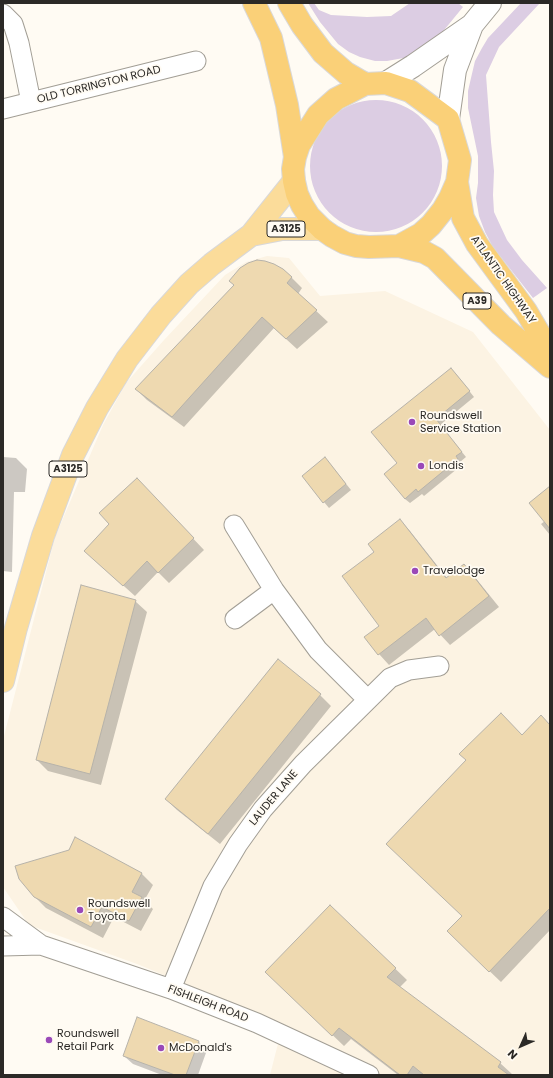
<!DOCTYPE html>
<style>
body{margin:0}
#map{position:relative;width:553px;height:1078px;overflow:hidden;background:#fffbf3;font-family:Poppins,sans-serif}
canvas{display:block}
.frame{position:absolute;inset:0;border:4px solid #2b2926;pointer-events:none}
.north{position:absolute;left:501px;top:1026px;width:40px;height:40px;-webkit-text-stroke:3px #fffbf3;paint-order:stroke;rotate:225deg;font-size:11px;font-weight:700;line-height:16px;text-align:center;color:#2b2926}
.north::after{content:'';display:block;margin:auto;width:14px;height:18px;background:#2b2926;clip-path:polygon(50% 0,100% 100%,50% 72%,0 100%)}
</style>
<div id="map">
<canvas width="553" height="1078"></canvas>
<div class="frame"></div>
<div class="north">N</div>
</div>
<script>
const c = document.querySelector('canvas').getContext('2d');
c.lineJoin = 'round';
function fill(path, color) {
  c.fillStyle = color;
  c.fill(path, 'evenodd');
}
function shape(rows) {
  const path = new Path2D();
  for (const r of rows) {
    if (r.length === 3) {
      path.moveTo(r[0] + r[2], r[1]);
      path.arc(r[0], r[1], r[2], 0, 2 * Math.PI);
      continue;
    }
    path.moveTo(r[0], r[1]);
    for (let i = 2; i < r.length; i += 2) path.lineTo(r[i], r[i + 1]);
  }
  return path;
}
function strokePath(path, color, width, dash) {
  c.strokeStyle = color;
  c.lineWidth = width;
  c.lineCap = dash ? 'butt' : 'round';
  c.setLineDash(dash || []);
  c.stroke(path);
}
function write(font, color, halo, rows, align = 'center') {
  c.font = font + ' Poppins,sans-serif';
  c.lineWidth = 3.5;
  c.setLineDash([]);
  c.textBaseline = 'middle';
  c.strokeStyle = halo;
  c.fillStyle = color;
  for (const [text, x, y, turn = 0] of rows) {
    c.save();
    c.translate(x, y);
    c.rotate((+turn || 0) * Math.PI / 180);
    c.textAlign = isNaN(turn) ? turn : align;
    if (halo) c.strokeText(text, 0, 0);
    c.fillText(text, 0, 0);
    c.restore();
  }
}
fill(shape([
 [267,256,289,258,320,296,385,291,473,332,550,430,550,1075,270,1075,283,1024,137,964,29,925,3,887,3,740,55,537,103,425,126,383,164,340,225,275,246,262]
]), '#fcf3e3');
fill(shape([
 [308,3,314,3,319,10,331,15,367,17,391,16,410,3,458,3,463,7,440,35,409,57,387,61,375,61,360,57,349,52,338,44,320,22],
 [521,3,540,3,499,47,486,75,491,142,494,171,493,195,494,212,507,240,522,260,547,288,533,298,493,247,485,232,479,216,476,198,478,183,478,156,468,108,468,91,471,78,475,61,482,48,488,38],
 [376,166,66]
]), '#dccde3');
fill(shape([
 [291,277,302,288,298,294,328,322,297,349,274,328,184,427,147,400,136,389],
 [456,374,474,397,440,425,466,457,460,462,463,464,424,496,422,494,410,503,405,499,398,463],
 [3,457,16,458,27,469,25,492,14,492,12,572,3,571],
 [331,465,351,490,329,508,324,502],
 [550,488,550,535,541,524,545,521],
 [148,491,204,550,169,583,158,572,135,596,97,562],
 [400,520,410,531,447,578,464,566,474,576,499,607,450,645,435,629,389,665,379,654,381,626,376,552],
 [135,601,147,612,101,785,48,771,37,760],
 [278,660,320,695,331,706,220,844,177,810,166,799],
 [550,726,550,930,501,982,459,942,463,916],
 [75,839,142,874,153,885,144,901,153,909,141,931,114,917,103,938,46,908,34,896,69,850],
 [330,906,407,980,399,988,500,1063,512,1074,511,1075,398,1075,351,1039,344,1046,278,983],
 [199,1042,207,1050,198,1075,162,1075,133,1064,124,1056]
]), '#0003');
const building = shape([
 [257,260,265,261,274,264,283,269,292,277,287,283,317,310,286,339,262,317,172,417,135,389,234,285,229,281,240,268,248,263,257,260],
 [451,368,470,391,436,419,462,452,456,456,458,459,418,492,416,489,405,499,384,474,397,463,371,432,451,368],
 [325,457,346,484,323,503,302,476,325,457],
 [137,478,194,538,158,573,147,561,123,586,84,551,109,524,99,513,137,478],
 [550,486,550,529,529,503,550,486],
 [400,519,446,578,464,564,489,596,439,636,426,618,378,655,364,637,379,626,342,576,374,552,368,544,400,519],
 [81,585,136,600,90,774,36,760,81,585],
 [278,659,321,694,208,834,165,799,278,659],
 [501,713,522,735,541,715,550,725,550,908,489,972,447,931,462,916,386,844,466,760,459,754,501,713],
 [75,837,142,873,132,892,142,897,129,921,102,907,91,927,34,897,19,879,15,866,69,850,75,837],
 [330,905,396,968,387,977,501,1062,498,1067,509,1075,424,1075,413,1066,407,1075,400,1075,339,1028,332,1036,265,972,330,905],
 [137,1017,199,1041,186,1075,175,1075,123,1056,137,1017]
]);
fill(building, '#eed9b0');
strokePath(building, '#b7b3aa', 1);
const minor = shape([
 [3,14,13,24,19,43,31,102],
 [3,109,196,61],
 [234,525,274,590,318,650,367,699],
 [235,619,274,590],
 [3,917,41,945,171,989,257,1023,369,1075],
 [3,946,41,945],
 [171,989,213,886,238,844,263,809,303,764,390,678,409,670,439,666]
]);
const secondary = shape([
 [386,83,413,66,472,25],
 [448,119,455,70,472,25,490,3]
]);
const primary = shape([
 [251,235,282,229,322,229],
 [3,681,16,628,43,536,73,455,97,408,127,359,161,315,189,284,212,264,251,235,294,181]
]);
const trunk = shape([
 [254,3,271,38,287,105,295,157],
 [289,3,302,25,323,53,346,73,365,84],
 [386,83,410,91,448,119,460,160,457,182,450,198,443,210,431,225,421,234,399,246,369,247,356,246,345,243,332,236,322,229,309,216,302,205,297,194,294,181,293,169,295,157,299,145,318,115,336,99,365,84,386,83],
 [457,182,463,218,477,244,526,311,550,352],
 [399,246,424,252,435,258,501,325,550,367]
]);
strokePath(minor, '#a29e95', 21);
strokePath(secondary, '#a29e95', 24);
strokePath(primary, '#d9d8d8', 24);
strokePath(trunk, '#d9d8d8', 24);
strokePath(minor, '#fff', 19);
strokePath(secondary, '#fff', 22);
strokePath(primary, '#fbdc9a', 22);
strokePath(trunk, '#fad078', 22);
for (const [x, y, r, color] of [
 [412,422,4,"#9a49b8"],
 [421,466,4,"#9a49b8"],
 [415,571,4,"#9a49b8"],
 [80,910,4,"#9a49b8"],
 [49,1040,4,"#9a49b8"],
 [161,1048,4,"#9a49b8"]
]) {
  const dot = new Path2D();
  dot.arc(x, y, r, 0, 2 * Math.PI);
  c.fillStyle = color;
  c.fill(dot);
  strokePath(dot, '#fffbf3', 1.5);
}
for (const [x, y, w] of [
 [286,229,38],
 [477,301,28],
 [68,469,38]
]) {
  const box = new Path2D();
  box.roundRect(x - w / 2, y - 8, w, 16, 3);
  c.fillStyle = '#fffbf3';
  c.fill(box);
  strokePath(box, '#2b2926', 1);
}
write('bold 10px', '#2b2926', null, [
 ["A3125",286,229],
 ["A39",477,301],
 ["A3125",68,469]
]);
write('11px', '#2b2926', '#fffbf3', [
 ["OLD TORRINGTON ROAD",99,85,-14],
 ["ATLANTIC HIGHWAY",503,280,55],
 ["LAUDER LANE",274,798,-50],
 ["FISHLEIGH ROAD",208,1004,21]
]);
write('11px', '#2b2926', '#fffbf3', [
 ["Roundswell",420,416],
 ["Service Station",420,429],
 ["Londis",429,466],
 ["Travelodge",423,571],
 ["Roundswell",88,904],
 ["Toyota",88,917],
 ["Roundswell",57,1034],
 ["Retail Park",57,1047],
 ["McDonald's",169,1048]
], 'left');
</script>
